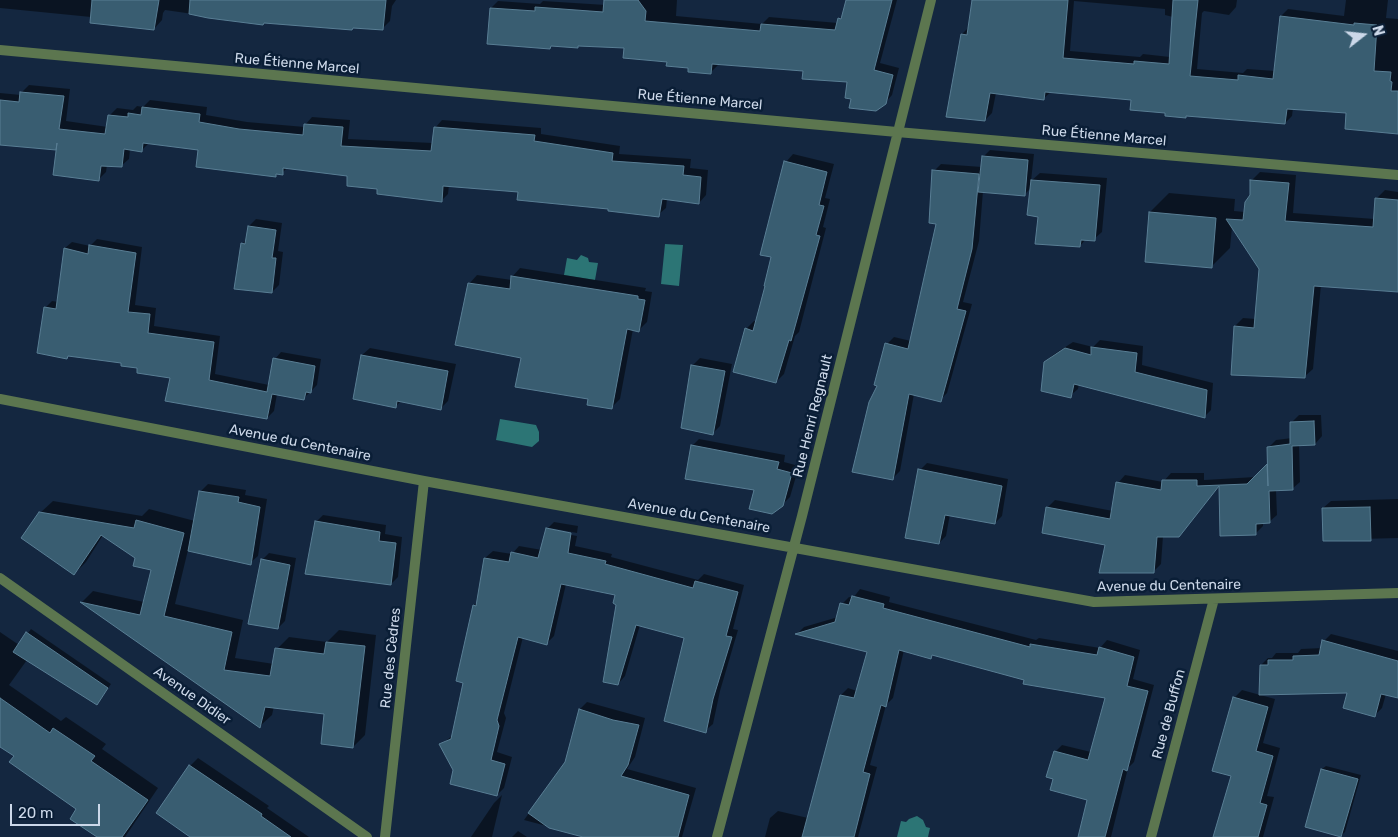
<!DOCTYPE html>
<meta charset="utf-8">
<style>
body{margin:0}
#map{position:relative;width:1398px;height:837px;overflow:hidden;background:#142740;font-family:Rubik,sans-serif}
canvas{display:block}
.north{position:absolute;left:1338px;top:10px;width:50px;height:50px;-webkit-text-stroke:4px #0a1e36;paint-order:stroke;rotate:74deg;font-size:14px;font-weight:700;line-height:20px;text-align:center;color:#ccd8e9}
.north::after{content:'';display:block;margin:auto;width:18px;height:22px;background:#ccd8e9;clip-path:polygon(50% 0,100% 100%,50% 72%,0 100%)}
.scale{position:absolute;left:10px;top:804px;width:90px;height:22px;box-sizing:border-box;border:2px solid #ccd8e9;border-top:0;padding-left:6px;font-size:15px;line-height:18px;white-space:nowrap;color:#ccd8e9;-webkit-text-stroke:4px #0a1e36;paint-order:stroke}
</style>
<div id="map">
<canvas width="1398" height="837"></canvas>
<div class="north">N</div>
<div class="scale">20 m</div>
</div>
<script>
const c = document.querySelector('canvas').getContext('2d');
c.lineJoin = 'round';
function fill(path, color) {
  c.fillStyle = color;
  c.fill(path, 'evenodd');
}
function shape(rows) {
  const path = new Path2D();
  for (const r of rows) {
    path.moveTo(r[0], r[1]);
    for (let i = 2; i < r.length; i += 2) path.lineTo(r[i], r[i + 1]);
  }
  return path;
}
function strokePath(path, color, width, dash) {
  c.strokeStyle = color;
  c.lineWidth = width;
  c.lineCap = dash ? 'butt' : 'round';
  c.setLineDash(dash || []);
  c.stroke(path);
}
function write(font, color, halo, rows, align = 'center') {
  c.font = font + ' Rubik,sans-serif';
  c.lineWidth = 5;
  c.setLineDash([]);
  c.textBaseline = 'middle';
  c.strokeStyle = halo;
  c.fillStyle = color;
  for (const [text, x, y, turn = 0] of rows) {
    c.save();
    c.translate(x, y);
    c.rotate((+turn || 0) * Math.PI / 180);
    c.textAlign = isNaN(turn) ? turn : align;
    if (halo) c.strokeText(text, 0, 0);
    c.fillText(text, 0, 0);
    c.restore();
  }
}
fill(shape([
 [665,244,683,245,679,286,661,284],
 [581,255,588,258,589,262,598,263,595,280,564,275,567,258,577,260],
 [500,419,536,425,539,432,539,441,532,447,496,440],
 [917,816,923,820,926,827,930,828,928,837,897,837,901,821,906,822,909,819]
]), '#2c7575');
fill(shape([
 [0,0,396,0,392,6,390,21,382,29,265,22,263,24,165,10,163,13,162,20,154,29,91,17,0,8],
 [611,0,677,0,676,16,762,24,769,17,838,23,839,19,844,14,847,0,897,0,880,63,899,68,892,95,885,103,852,98,849,81,804,70,718,63,718,65,711,72,626,47,553,44,550,47,491,8,498,1,540,4,543,1,606,5],
 [974,0,1237,0,1236,7,1229,15,1204,11,1202,13,1197,69,1243,73,1247,69,1275,71,1281,16,1288,9,1344,16,1346,0,1388,0,1386,18,1398,19,1398,133,1348,111,1293,108,1292,116,1285,123,1166,112,1132,98,1051,92,1043,99,996,93,992,113,985,120,962,34,969,27],
 [1074,1,1165,9,1165,15,1173,17,1170,57,1143,54,1140,57,1070,51],
 [29,85,70,89,66,121,108,127,109,116,117,108,133,110,137,106,143,107,150,100,207,107,206,115,247,122,305,127,305,125,312,117,350,120,348,139,433,143,435,128,442,120,541,128,541,134,620,146,619,154,691,159,690,168,708,170,706,195,699,203,667,199,666,208,658,215,519,191,449,185,448,194,441,201,379,188,349,175,288,167,282,173,278,173,275,176,200,149,149,143,141,151,130,149,129,159,121,166,107,165,106,172,98,180,58,147,56,149,0,144,0,93,21,95,22,92],
 [990,150,1034,154,1031,181,1040,173,1107,178,1102,232,1094,239,1086,239,1080,246,1040,216,1031,188,1024,195,983,191,979,241,963,302,972,304,947,393,940,400,914,394,900,471,893,478,879,385,887,344,894,337,911,341,938,222,934,171,941,164,982,167,983,157],
 [793,154,834,164,825,198,830,199,823,227,826,228,799,332,795,336,784,374,776,382,746,329,754,321,757,322,772,256,786,162],
 [1260,172,1296,175,1293,213,1375,219,1376,199,1385,190,1398,192,1398,290,1321,285,1313,369,1304,377,1235,326,1243,318,1256,319,1260,268,1232,227,1230,248,1211,267,1150,212,1169,193,1235,199,1234,211,1245,212,1251,196,1252,180],
 [256,219,282,223,278,251,283,252,279,285,272,292,242,244,247,239,249,226],
 [97,239,142,247,135,305,156,308,154,326,220,336,215,374,269,385,275,359,281,352,321,359,317,385,304,398,277,394,274,411,267,418,171,377,123,362,45,308,52,301,59,302,65,248,72,242,90,246],
 [520,268,646,288,645,291,652,292,647,322,639,330,633,329,620,399,612,407,589,398,523,357,469,284,477,275,512,280,512,277],
 [1100,340,1143,346,1142,365,1213,383,1211,410,1204,417,1079,384,1078,389,1070,396,1045,362,1053,355,1073,342,1093,347],
 [370,348,456,364,448,401,441,408,401,401,396,406,362,355],
 [700,358,732,364,720,426,713,433,692,366],
 [1299,415,1321,415,1322,436,1315,444,1299,444,1300,482,1292,489,1276,490,1277,515,1269,522,1263,523,1263,526,1256,533,1222,534,1220,485,1179,536,1163,536,1161,564,1154,571,1047,508,1055,500,1113,511,1118,483,1125,475,1163,482,1171,473,1204,473,1204,480,1255,477,1269,464,1269,447,1276,440,1292,438,1291,423],
 [699,439,785,455,784,462,799,466,790,497,782,505,755,489,692,446],
 [927,463,1008,479,1002,516,995,523,950,514,946,536,939,543,920,470],
 [208,484,246,490,245,495,267,499,258,556,250,563,188,550,175,604,243,620,235,658,274,664,277,649,289,637,327,642,339,630,376,635,365,735,353,747,325,712,274,706,272,715,260,726,82,602,93,591,144,602,152,569,103,535,86,562,74,574,40,513,53,501,142,516,149,509,195,521,200,492],
 [1398,499,1398,538,1324,540,1323,508,1331,501],
 [323,515,386,525,385,534,402,537,398,577,391,584,316,522],
 [554,522,578,526,577,533,550,528,550,531,577,536,575,546,612,554,611,557,698,580,704,574,744,585,733,629,738,630,720,691,713,724,705,731,686,638,640,625,625,676,618,684,617,594,566,584,554,636,547,643,523,637,504,713,506,718,497,752,512,757,504,788,497,795,455,770,441,745,453,735,465,682,474,605,479,601,485,558,493,551,512,554,519,546,542,550,547,529],
 [269,553,296,558,285,621,278,628,262,560],
 [860,589,890,597,889,602,1036,640,1039,638,1100,648,1107,640,1140,650,1133,679,1154,685,1134,762,1128,768,1111,837,1079,837,1089,799,1054,778,1055,752,1062,745,1091,752,1107,697,1025,679,934,654,930,657,904,650,893,698,886,705,870,765,877,767,858,837,765,837,770,818,778,811,808,818,841,695,848,688,857,691,868,651,798,633,804,627,838,617,842,604,849,597,853,598],
 [31,629,111,684,100,700,27,660,9,685,61,721,66,717,106,744,102,749,158,788,125,837,99,837,78,809,15,756,0,745,0,632,19,645],
 [1331,634,1398,651,1398,697,1386,694,1382,708,1375,715,1349,692,1261,665,1268,658,1272,658,1276,653,1298,653,1301,649,1322,648,1324,641],
 [1242,690,1275,699,1263,743,1280,748,1267,796,1274,797,1263,837,1223,837,1233,775,1234,698],
 [587,702,645,718,635,757,627,769,696,788,682,837,588,837,524,820,566,762,580,709],
 [198,758,269,806,267,808,309,837,192,837,158,812,190,766],
 [1326,766,1361,775,1345,832,1341,836,1307,827,1322,769],
 [502,795,492,837,471,837,494,803],
 [518,831,527,837,512,837]
]), '#0007');
const building = shape([
 [92,0,159,0,154,30,90,23,92,0],
 [190,0,386,0,383,30,353,28,352,30,264,23,263,25,208,18,189,14,190,0],
 [604,0,638,0,646,11,645,21,760,31,761,24,835,30,838,18,841,19,846,0,892,0,874,70,893,75,886,104,876,111,849,108,851,99,845,98,847,82,802,79,803,71,712,64,711,74,688,72,688,68,666,66,667,62,623,58,624,48,578,46,578,48,551,46,550,49,487,44,490,8,535,11,535,7,603,12,604,0],
 [972,0,1068,0,1063,58,1134,64,1134,61,1169,64,1173,0,1198,0,1190,76,1238,80,1238,75,1273,79,1280,16,1354,25,1354,23,1377,25,1374,71,1391,72,1390,81,1392,82,1391,91,1398,91,1398,134,1345,129,1346,113,1287,109,1285,124,1186,116,1186,118,1165,116,1165,113,1130,110,1131,100,1045,92,1044,100,990,93,985,121,946,117,961,34,967,35,972,0],
 [20,92,64,96,59,129,105,134,108,115,128,117,128,113,141,115,142,107,200,114,199,122,239,129,303,135,304,124,343,127,341,146,431,151,434,127,535,135,534,141,613,153,612,161,684,166,683,175,701,177,699,204,662,199,659,217,608,211,608,209,517,200,518,192,443,186,442,202,377,194,377,189,347,186,347,176,283,168,283,175,276,174,276,177,196,167,198,150,143,143,142,152,124,149,122,167,101,166,99,181,53,175,57,143,56,150,0,145,0,100,19,102,20,92],
 [982,156,1028,160,1025,196,978,192,982,156],
 [784,161,827,172,819,205,824,206,816,235,820,236,791,341,789,340,776,383,733,372,745,328,753,331,765,286,764,286,771,257,760,255,784,161],
 [932,170,979,174,972,249,957,309,966,311,941,402,909,394,893,480,852,472,869,402,877,386,874,385,885,343,908,349,936,224,929,223,932,170],
 [1031,180,1100,185,1095,241,1081,240,1080,247,1035,244,1038,217,1027,215,1031,180],
 [1250,180,1289,183,1285,221,1373,227,1375,198,1398,200,1398,292,1314,286,1305,378,1231,375,1234,326,1254,328,1259,269,1226,219,1243,220,1245,202,1250,195,1250,180],
 [1149,212,1216,218,1212,268,1145,262,1149,212],
 [248,226,276,230,272,258,276,258,272,293,234,289,241,243,245,244,248,226],
 [89,245,136,253,128,312,150,314,148,333,214,342,209,380,267,392,273,358,315,366,311,393,306,392,304,400,272,394,267,419,165,401,170,378,137,373,137,368,121,366,121,363,68,356,67,359,37,353,44,307,56,309,64,248,88,254,89,245],
 [511,276,638,296,638,299,645,300,639,332,627,329,612,409,587,405,588,399,515,387,521,358,455,345,468,283,510,289,511,276],
 [1091,347,1137,353,1135,372,1207,390,1205,418,1074,384,1071,398,1041,391,1044,362,1065,348,1091,355,1091,347],
 [361,355,448,371,441,410,397,401,396,408,353,399,361,355],
 [691,365,725,371,713,435,681,428,691,365],
 [1314,421,1315,445,1292,446,1293,490,1269,491,1270,523,1256,524,1256,535,1220,536,1219,486,1179,537,1157,537,1154,573,1099,573,1105,545,1042,533,1046,507,1110,519,1116,482,1161,490,1162,480,1197,480,1197,486,1247,484,1267,464,1268,486,1267,447,1290,444,1290,422,1314,421],
 [691,445,779,462,777,469,792,473,783,506,772,514,749,509,754,490,685,479,691,445],
 [918,469,1002,486,995,524,945,515,939,544,905,538,918,469],
 [199,491,239,497,238,502,260,507,251,565,188,551,199,491],
 [1370,507,1371,541,1323,541,1322,508,1370,507],
 [39,512,134,528,136,520,184,533,164,616,232,632,224,670,270,676,275,648,324,654,326,642,365,646,353,748,321,744,324,714,265,707,260,728,80,602,140,615,151,570,133,566,135,558,101,535,74,575,21,538,39,512],
 [315,521,380,532,379,541,396,543,391,585,305,574,315,521],
 [546,528,571,533,568,553,606,561,605,564,693,588,695,581,738,592,726,636,732,637,713,699,706,733,664,721,684,638,636,625,618,685,603,682,616,605,613,603,615,595,561,584,547,645,518,637,497,720,499,726,491,760,505,764,497,796,450,784,453,770,439,744,451,739,463,683,456,681,473,605,476,606,484,558,509,562,511,552,538,558,546,528],
 [261,559,290,565,278,629,248,624,261,559],
 [852,596,884,604,883,608,1030,647,1030,644,1097,655,1099,647,1134,657,1127,686,1148,691,1127,771,1123,769,1105,837,1078,837,1087,800,1050,790,1053,779,1046,777,1054,751,1088,760,1105,698,1023,684,1024,680,932,655,931,659,899,650,886,707,881,705,863,772,870,774,854,837,802,837,840,695,854,698,867,652,795,634,835,622,840,603,849,605,852,596],
 [26,632,108,688,97,705,13,652,26,632],
 [1322,640,1398,661,1398,698,1381,694,1375,717,1343,708,1347,693,1259,695,1260,665,1268,665,1268,660,1293,660,1293,656,1319,655,1322,640],
 [1233,697,1268,707,1256,751,1273,756,1260,803,1267,805,1258,837,1213,837,1231,776,1212,771,1233,697],
 [0,698,50,733,53,728,95,756,91,761,148,800,122,837,97,837,70,819,76,809,9,762,14,756,0,747,0,698],
 [579,709,613,720,639,725,628,765,621,776,689,795,678,837,583,837,549,828,528,813,565,762,579,709],
 [189,765,262,814,261,816,291,837,190,837,156,813,189,765],
 [1321,769,1358,779,1341,837,1305,827,1321,769]
]);
fill(building, '#395d71');
strokePath(building, '#597e94', 1);
strokePath(shape([
 [0,50,897,132,1398,175],
 [0,399,424,481,1094,602,1398,593],
 [0,578,367,837],
 [385,837,424,481],
 [717,837,802,516,931,0],
 [1151,837,1214,599]
]), '#5c764f', 10);
write('14px', '#ccd8e9', '#0a1e36', [
 ["Rue Étienne Marcel",297,64,5],
 ["Rue Étienne Marcel",700,100,5],
 ["Rue Étienne Marcel",1104,136,5],
 ["Rue Henri Regnault",813,416,-76],
 ["Avenue du Centenaire",300,443,11],
 ["Avenue du Centenaire",699,516,10],
 ["Avenue du Centenaire",1169,586,-1],
 ["Rue des Cèdres",391,658,-84],
 ["Avenue Didier",192,696,35],
 ["Rue de Buffon",1169,714,-75]
]);
</script>
